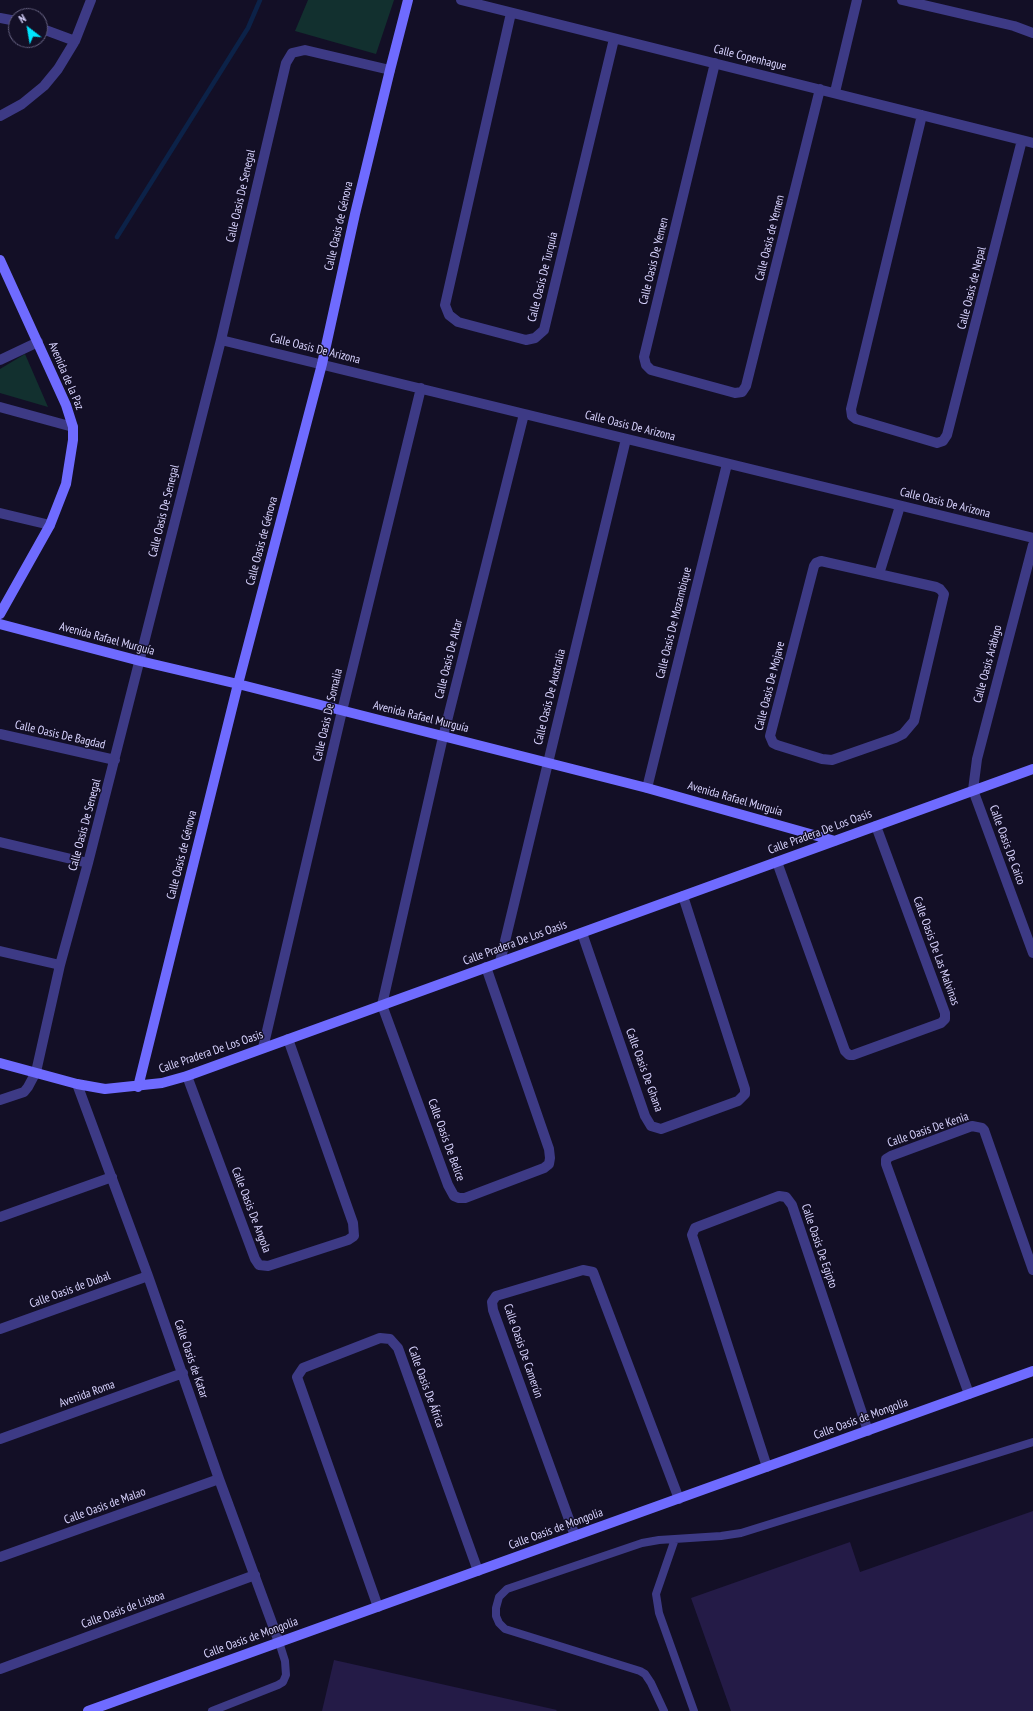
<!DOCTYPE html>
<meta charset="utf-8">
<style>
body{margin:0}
#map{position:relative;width:1033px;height:1711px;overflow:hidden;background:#130f26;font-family:"PT Sans Narrow",sans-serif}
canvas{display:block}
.north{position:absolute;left:8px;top:8px;width:40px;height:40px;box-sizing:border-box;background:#130f26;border:1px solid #625e7d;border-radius:50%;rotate:329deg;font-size:11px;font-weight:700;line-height:16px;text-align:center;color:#d9d4ff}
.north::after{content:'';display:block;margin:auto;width:14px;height:18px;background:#00e5ff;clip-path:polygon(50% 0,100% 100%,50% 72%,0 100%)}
</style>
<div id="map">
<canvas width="1033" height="1711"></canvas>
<div class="north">N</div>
</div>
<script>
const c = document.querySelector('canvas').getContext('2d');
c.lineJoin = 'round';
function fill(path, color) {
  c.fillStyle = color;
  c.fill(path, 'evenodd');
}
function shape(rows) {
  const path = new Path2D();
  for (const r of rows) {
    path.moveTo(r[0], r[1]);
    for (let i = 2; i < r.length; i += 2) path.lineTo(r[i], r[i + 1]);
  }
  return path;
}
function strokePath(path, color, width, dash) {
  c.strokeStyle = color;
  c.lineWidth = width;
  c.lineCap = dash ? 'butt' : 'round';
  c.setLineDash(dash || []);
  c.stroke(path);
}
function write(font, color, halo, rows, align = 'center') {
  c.font = font + ' "PT Sans Narrow",sans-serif';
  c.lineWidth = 3;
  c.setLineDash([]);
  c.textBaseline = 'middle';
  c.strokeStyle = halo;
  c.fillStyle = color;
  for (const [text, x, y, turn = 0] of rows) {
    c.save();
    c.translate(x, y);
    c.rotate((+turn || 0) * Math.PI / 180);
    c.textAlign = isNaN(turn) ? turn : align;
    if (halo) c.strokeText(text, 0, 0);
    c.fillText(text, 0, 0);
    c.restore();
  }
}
fill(shape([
 [308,0,394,0,376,54,295,31],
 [25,354,48,407,0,393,0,369]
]), '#12302f');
strokePath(shape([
 [117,237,248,28,260,0]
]), '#0c2248', 4.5);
fill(shape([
 [1033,1511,1033,1711,731,1711,691,1598,850,1542,860,1572],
 [334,1660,557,1710,556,1711,322,1711]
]), '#241b47');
strokePath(shape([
 [675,1539,656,1594,659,1613,694,1711],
 [212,1711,278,1685,283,1682,286,1675,285,1661,279,1642],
 [664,1711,651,1683,645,1674,640,1671,505,1629,499,1623,496,1616,496,1608,499,1597,507,1589,642,1543,659,1540,721,1536,741,1533,1033,1442]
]), '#3d3a85', 8);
strokePath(shape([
 [461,0,1033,143],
 [902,0,1014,26,1033,33],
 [511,13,445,305,449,315,458,322,526,340,535,338,544,330,614,39],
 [0,18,16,21],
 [40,28,75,41],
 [715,63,644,357,646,365,651,370,735,393,742,392,746,386,820,89],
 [835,92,857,0],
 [922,115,851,409,852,416,856,419,937,443,943,441,947,435,1022,140],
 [0,116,22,104,44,86,58,69,75,41,91,0],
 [221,340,1033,538],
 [0,360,38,342],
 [0,407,73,427],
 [0,513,50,525],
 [1033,545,977,759,973,790,1033,953],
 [821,561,936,587,940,589,944,594,914,721,903,734,895,738,832,760,822,759,777,745,773,743,770,736,814,566,816,563,821,561],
 [879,574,900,506],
 [0,734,115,760],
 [647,788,727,464],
 [0,842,88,863],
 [777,862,845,1051,849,1055,853,1055,941,1023,945,1019,945,1013,876,826],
 [582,933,645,1116,651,1126,661,1129,738,1101,745,1094,745,1089,683,896],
 [0,951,60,965],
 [500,962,626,439],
 [486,967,549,1149,550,1158,549,1164,544,1168,465,1198,459,1198,454,1196,448,1185,382,1005,443,737,524,414],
 [263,1048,342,711,421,388],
 [187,1076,255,1259,259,1265,268,1266,348,1240,354,1236,353,1223,288,1039],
 [77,1084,148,1276,219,1479,279,1642],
 [0,1100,24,1092,28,1087,36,1072,60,965,88,863,221,340,286,63,292,53,305,50,390,70],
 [0,1217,112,1177],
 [0,1329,148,1276],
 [969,1394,886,1164,886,1159,891,1156,972,1126,982,1128,984,1130,1033,1270],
 [0,1439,183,1373],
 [767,1467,692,1235,695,1228,700,1226,779,1196,786,1197,792,1205,868,1431],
 [575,1536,493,1310,492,1302,496,1296,583,1270,593,1272,679,1499],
 [0,1557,219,1479],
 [378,1607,297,1377,303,1368,380,1338,390,1339,398,1348,478,1571],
 [0,1669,255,1575]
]), '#3d3a85', 10);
strokePath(shape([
 [0,260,66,405,73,427,73,440,66,484,50,525,0,614],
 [0,624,140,661,238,684,647,788,835,841],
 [0,1063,77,1084,105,1089,162,1083,187,1076,1033,769],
 [138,1087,238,684,322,364,355,214,390,70,408,0],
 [88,1711,1033,1371]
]), '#6f6bff', 10);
write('12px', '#d9d4ff', '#130f26', [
 ["Calle Copenhague",750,58,14],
 ["Calle Oasis De Senegal",241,196,-77],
 ["Calle Oasis de Génova",339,226,-77],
 ["Calle Oasis de Yemen",770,238,-76],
 ["Calle Oasis De Yemen",654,261,-76],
 ["Calle Oasis De Turquía",543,277,-76],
 ["Calle Oasis de Nepal",972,288,-76],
 ["Calle Oasis De Arizona",315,349,14],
 ["Avenida de la Paz",66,376,67],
 ["Calle Oasis De Arizona",630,426,14],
 ["Calle Oasis De Arizona",945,503,14],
 ["Calle Oasis De Senegal",164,511,-76],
 ["Calle Oasis de Génova",262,541,-75],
 ["Calle Oasis De Mozambique",674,623,-76],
 ["Avenida Rafael Murguía",107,639,15],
 ["Calle Oasis De Altar",449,659,-76],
 ["Calle Oasis Arábigo",988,664,-75],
 ["Calle Oasis De Mojave",770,686,-76],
 ["Calle Oasis De Australia",550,697,-76],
 ["Calle Oasis De Somalia",328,715,-77],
 ["Avenida Rafael Murguía",421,717,14],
 ["Calle Oasis De Bagdad",60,735,13],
 ["Avenida Rafael Murguía",735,799,16],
 ["Calle Oasis De Senegal",85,825,-75],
 ["Calle Pradera De Los Oasis",820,832,-20],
 ["Calle Oasis De Caico",1007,845,70],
 ["Calle Oasis de Génova",182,855,-76],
 ["Calle Pradera De Los Oasis",515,943,-20],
 ["Calle Oasis De Las Malvinas",936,951,70],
 ["Calle Pradera De Los Oasis",211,1052,-19],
 ["Calle Oasis De Ghana",644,1070,70],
 ["Calle Oasis De Kenia",928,1130,-19],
 ["Calle Oasis De Belice",446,1140,70],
 ["Calle Oasis De Angola",251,1210,69],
 ["Calle Oasis De Egipto",819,1246,71],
 ["Calle Oasis de Dubal",70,1290,-20],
 ["Calle Oasis De Camerún",523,1351,71],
 ["Calle Oasis de Katar",191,1359,71],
 ["Calle Oasis De África",426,1387,70],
 ["Avenida Roma",87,1394,-20],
 ["Calle Oasis de Mongolia",861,1419,-20],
 ["Calle Oasis de Malao",105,1506,-20],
 ["Calle Oasis de Mongolia",556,1529,-20],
 ["Calle Oasis de Lisboa",123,1610,-20],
 ["Calle Oasis de Mongolia",251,1638,-20]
]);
</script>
